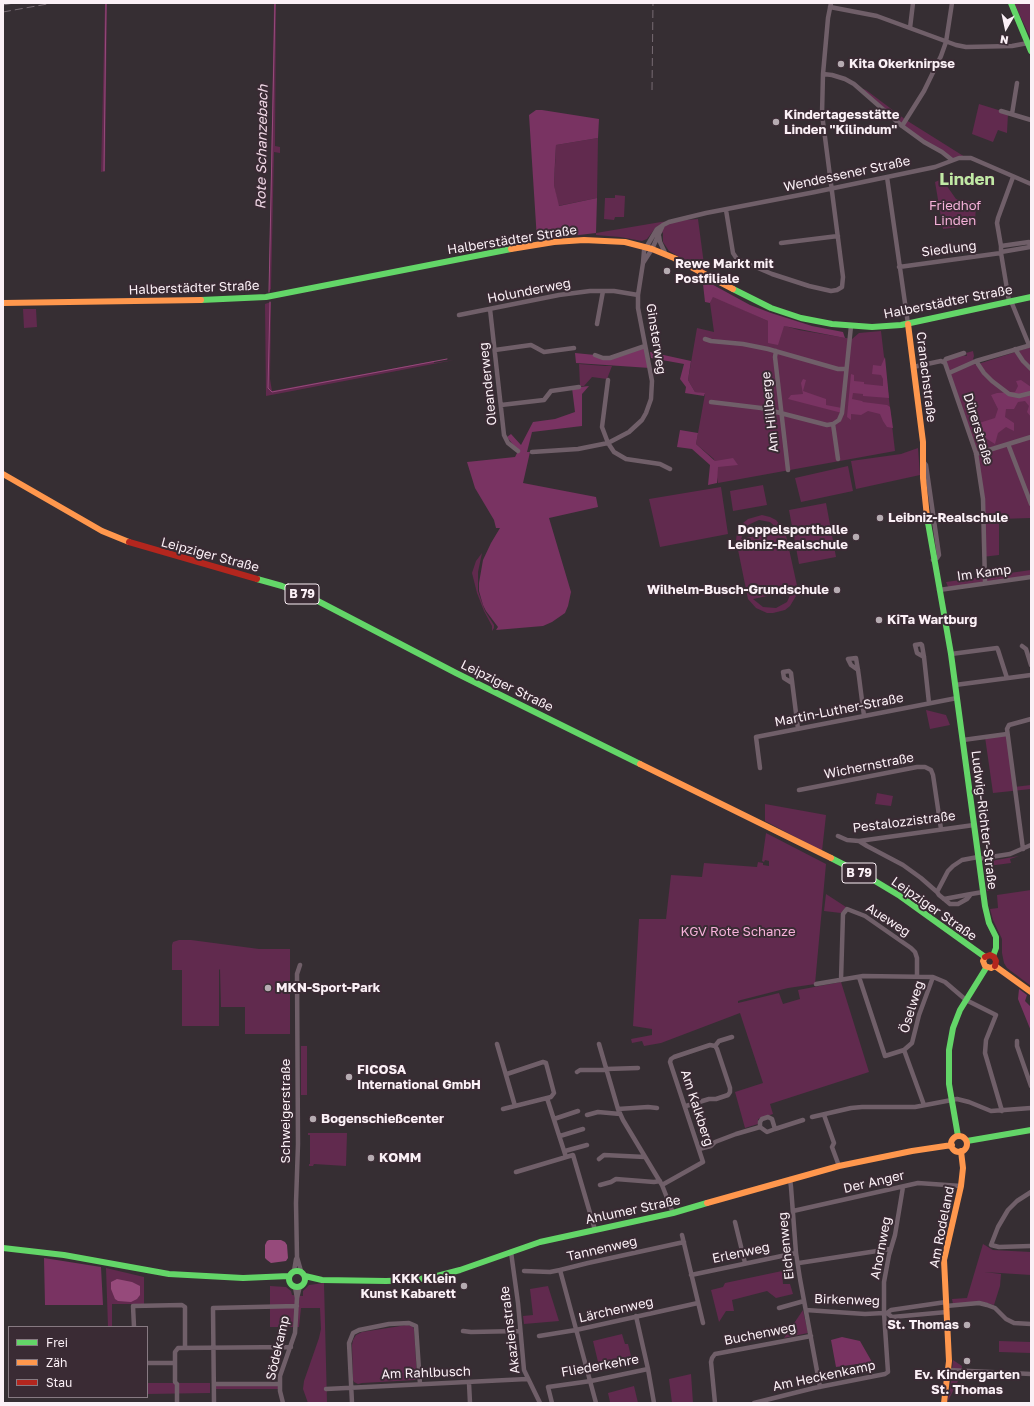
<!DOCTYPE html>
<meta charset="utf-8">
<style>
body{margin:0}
#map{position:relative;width:1034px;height:1406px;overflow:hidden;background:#362e33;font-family:"Golos Text",sans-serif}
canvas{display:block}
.frame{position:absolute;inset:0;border:4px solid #fbf0f6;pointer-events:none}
.legend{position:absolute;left:8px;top:1326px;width:140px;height:72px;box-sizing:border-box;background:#3a2b34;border:1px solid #877a82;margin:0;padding:5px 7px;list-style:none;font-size:12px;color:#fbf0f6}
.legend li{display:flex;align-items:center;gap:8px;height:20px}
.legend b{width:20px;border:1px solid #877a82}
.north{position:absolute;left:986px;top:8px;width:40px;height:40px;-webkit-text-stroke:3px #3a2b34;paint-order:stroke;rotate:189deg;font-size:11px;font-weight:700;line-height:16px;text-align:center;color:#fbf0f6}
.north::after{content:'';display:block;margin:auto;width:14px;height:18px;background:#fbf0f6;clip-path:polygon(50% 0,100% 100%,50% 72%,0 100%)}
</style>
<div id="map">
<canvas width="1034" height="1406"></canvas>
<div class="frame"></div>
<ul class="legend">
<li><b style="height:5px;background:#63d668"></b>Frei</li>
<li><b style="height:5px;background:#ff974d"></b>Zäh</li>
<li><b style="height:5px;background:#b3261e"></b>Stau</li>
</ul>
<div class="north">N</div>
</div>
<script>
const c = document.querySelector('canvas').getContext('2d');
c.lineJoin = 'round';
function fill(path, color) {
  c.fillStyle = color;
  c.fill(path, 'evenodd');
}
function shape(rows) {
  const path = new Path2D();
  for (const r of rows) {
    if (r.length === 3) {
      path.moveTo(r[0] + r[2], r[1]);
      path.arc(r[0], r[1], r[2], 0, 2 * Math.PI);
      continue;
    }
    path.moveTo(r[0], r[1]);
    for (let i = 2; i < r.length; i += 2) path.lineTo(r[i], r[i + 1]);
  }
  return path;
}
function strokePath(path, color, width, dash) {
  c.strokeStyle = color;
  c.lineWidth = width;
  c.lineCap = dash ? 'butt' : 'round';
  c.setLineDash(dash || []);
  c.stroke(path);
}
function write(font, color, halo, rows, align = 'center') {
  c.font = font + ' "Golos Text",sans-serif';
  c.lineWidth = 4;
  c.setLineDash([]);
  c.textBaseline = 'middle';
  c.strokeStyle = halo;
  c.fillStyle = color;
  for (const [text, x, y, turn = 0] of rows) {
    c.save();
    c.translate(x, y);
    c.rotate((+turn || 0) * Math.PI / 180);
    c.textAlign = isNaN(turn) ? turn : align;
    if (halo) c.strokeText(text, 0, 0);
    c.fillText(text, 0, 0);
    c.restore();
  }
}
fill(shape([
 [105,3,107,3,105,171,101,172],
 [274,3,276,3,275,146,280,147,280,153,274,152,271,289,269,291],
 [1015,3,1031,3,1031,39,1015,5],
 [860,88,866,90,906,120,965,157,952,160,924,142],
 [979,104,1008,113,1007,133,998,130,993,142,972,134],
 [598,138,597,198,558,206,554,185,556,145],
 [942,179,956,199,976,202,975,225,943,229,935,182],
 [615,195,625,196,624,217,615,217,614,220,604,219,605,198,615,198],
 [698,219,705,272,669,251,663,242,663,233,656,227,647,239,642,241,620,237,596,235,596,233,661,222],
 [713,296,768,321,799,330,852,339,859,333,881,331,895,451,718,483,714,459,696,444,705,394,695,392,688,380,697,328,714,332,710,303],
 [271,302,270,379,272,391,434,361,434,363,454,360,266,396,265,304],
 [23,309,36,309,37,327,24,328],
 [1031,347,1031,518,999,519,999,555,982,557,981,494,974,453,944,363,949,359,961,355,967,356,966,353,973,351,974,356,973,359,974,360,975,365],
 [579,364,605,366,612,366,607,379,592,377,584,386,580,386],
 [918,448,920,475,856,489,851,461,901,454],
 [848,466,853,491,801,502,795,478],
 [763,485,767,505,733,511,730,491],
 [721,487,728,534,660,547,649,499],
 [826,503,836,557,799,564,789,510],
 [762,515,770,517,776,520,785,531,798,590,796,596,790,606,785,610,773,613,767,613,756,608,748,599,736,540,737,533,743,523,748,519],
 [759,520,770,522,780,531,741,539,746,527,750,524],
 [792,591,787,602,776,608,763,607,753,599],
 [482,553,478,572,478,591,485,611,494,625,494,628,492,631,492,626,484,611,477,593,472,573,476,561],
 [1031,570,1031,577,949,589,946,582],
 [926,710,946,715,950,725,930,729],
 [1007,734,1014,787,1031,785,1031,789,993,793,985,737],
 [877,793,893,796,891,806,875,804],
 [765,804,826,815,822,851,765,821],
 [766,833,826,864,815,984,788,988,741,1000,738,1001,738,1003,779,993,783,1004,800,999,798,990,841,982,869,1072,770,1104,773,1114,758,1119,758,1124,745,1128,735,1092,763,1083,740,1013,661,1043,644,1046,642,1041,632,1043,631,1039,652,1035,652,1029,633,1026,639,919,666,919,671,875,702,877,704,863,757,867,758,862,763,863,763,865,769,866,769,861,765,860,764,862,762,861],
 [1019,856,1010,859,1011,863,988,866,991,891,987,891,984,866,985,862],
 [1031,890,1031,986,1007,968,1004,963,1002,953,1002,939,993,920,990,909,998,908,997,895],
 [826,894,846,907,841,913,824,911],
 [179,940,191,940,259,949,290,949,290,1034,245,1034,245,1007,221,1007,220,969,219,970,219,1026,182,1026,182,970,172,970,172,945,173,942],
 [301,1046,307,1046,307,1095,301,1095],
 [308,1133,347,1133,346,1166,314,1164,313,1166,309,1166,309,1164,310,1164,310,1135,308,1135],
 [983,1244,993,1250,1031,1252,1031,1275,984,1272,1001,1274,1000,1286,994,1305,983,1302,953,1304,952,1299,967,1298],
 [106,1268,144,1277,144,1304,112,1304,112,1327,108,1327],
 [782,1271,783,1284,790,1284,793,1294,776,1298,767,1291,732,1300,734,1311,726,1311,719,1322,711,1290,723,1287,725,1283],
 [324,1283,327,1403,308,1403,303,1389,304,1381,319,1338,321,1329,320,1308,301,1308,299,1327,270,1327,270,1286,286,1287,291,1291,292,1295,303,1296,303,1291,309,1285],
 [548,1286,559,1321,524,1324,523,1316,533,1315,530,1289],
 [803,1310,808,1333,784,1338],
 [407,1325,412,1326,414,1329,417,1377,415,1380,362,1383,358,1384,354,1382,353,1380,352,1345,353,1340,356,1335,362,1332],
 [622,1334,625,1344,628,1344,633,1364,623,1366,622,1361,599,1366,593,1341],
 [999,1341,1031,1342,1031,1353,999,1352],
 [953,1360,962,1366,961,1375,947,1403,950,1390],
 [691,1374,693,1403,672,1403,669,1379],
 [147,1383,210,1383,210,1393,147,1394],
 [214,1385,278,1385,278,1389,214,1389],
 [634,1386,638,1403,610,1402,608,1393]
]), '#612a4e');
fill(shape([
 [536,110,542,110,599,119,598,138,556,145,555,162,554,185,559,206,597,198,596,233,537,240,529,115],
 [706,281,750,305,771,313,812,326,843,332,845,338,784,326,778,345,768,343,768,321,713,297,710,303,705,302,703,284],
 [645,346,650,368,576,363,575,353,595,355,605,358],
 [650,352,691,361,688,380,695,392,705,393,704,396,685,393,686,387,680,379,684,364,651,358],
 [885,357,889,398,863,396,863,394,853,393,852,399,862,401,863,402,887,405,890,407,893,428,887,427,883,421,880,414,868,411,861,415,851,414,851,420,847,417,851,374,854,375,854,381,864,382,864,384,883,386,883,379,881,375,872,374,873,365,881,366],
 [803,379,806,380,803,391,826,399,826,405,842,408,842,413,788,399,791,395,803,394,801,383],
 [1021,380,1031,387,1031,417,1027,412,1029,406,1025,401,1018,402,1014,409,1006,409,1005,417,1014,423,1014,431,1006,427,998,433,995,444,976,432,979,423,995,418,998,409,991,395,997,393,1015,392,1018,386,1016,381],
 [589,386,582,394,582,426,532,432,527,452,530,452,523,483,596,497,598,507,549,518,571,592,568,606,565,613,552,622,543,626,496,630,498,627,486,611,483,605,479,591,479,583,483,560,491,543,500,528,496,528,494,520,475,488,467,462,515,457,518,451,507,437,511,434,521,445,533,422,555,419,575,412,572,388],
 [680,430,698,433,696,444,715,461,733,458,738,465,718,467,717,483,708,485,710,465,692,449,677,447],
 [1019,989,1027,995,1025,1001,1031,1007,1031,1031,1018,999],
 [44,1258,101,1267,103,1305,45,1305],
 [842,1337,860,1341,872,1362,836,1367,831,1340]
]), '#793362');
fill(shape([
 [269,1240,281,1240,285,1242,287,1245,288,1258,286,1261,271,1263,267,1260,265,1258,265,1245,267,1241],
 [117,1279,132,1282,140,1286,140,1295,137,1299,131,1302,118,1301,115,1299,111,1289,111,1282]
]), '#964a7b');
strokePath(shape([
 [104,171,106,3],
 [269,292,275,3],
 [270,302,268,388,272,392,447,359]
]), '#964a7b', 1);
strokePath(shape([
 [830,7,877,16,956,45,966,47,1012,46,1028,43],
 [910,28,913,3],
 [823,74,832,75,845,79,854,84,902,126,924,142,942,152,952,160],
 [1001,111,1031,120],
 [1012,114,1017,83],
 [902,126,924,91,941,56,946,42,952,3],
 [887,177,908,324],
 [726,210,733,253,737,259,772,274,809,286,831,291,837,290,842,287,843,277,822,114,823,74,828,18,831,3],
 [663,225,652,249,643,263,644,251,654,234,657,229,663,225,669,222,706,213,815,192,935,167,959,158,971,158,1031,184],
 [659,236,660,242,666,255],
 [781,243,838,236],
 [1001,246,1029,242,1030,247,1001,252],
 [899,267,1001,253],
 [1009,301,1001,253,1001,246,997,223,998,218,1013,177],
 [1011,301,1029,345],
 [490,309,504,435,508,443,518,451],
 [459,315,559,295,590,291,614,291,638,295],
 [597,324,603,291],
 [705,339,711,341,743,344,768,349,838,369,846,369],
 [1015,349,1023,361,1031,369],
 [495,350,531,345,544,352,574,348],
 [776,351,775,357,788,470],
 [595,355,603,358,610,358,645,346],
 [976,361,984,373,992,381,1009,394,1019,396,1031,393],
 [944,362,946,359,964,353],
 [913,367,941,361,945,363,976,453,983,499,985,583],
 [949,373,976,361,1031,345],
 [608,380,602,427,608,443,614,452,626,459,660,464,670,469],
 [711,402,761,408,827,425,833,424],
 [501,405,544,400,551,391,579,387],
 [1008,444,1031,504],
 [532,452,578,449,608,443,629,432,642,420,646,413,651,399,652,381,638,308,638,295,643,263],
 [976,454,1031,437],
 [838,459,833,424,839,420,842,413,851,326],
 [923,461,926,465,939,555,937,558,933,560],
 [939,590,1031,577],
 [1022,646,1026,649,1031,665],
 [951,654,997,648,998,650,1007,678],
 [924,657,917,653,915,645,921,644,922,645,924,657,929,703],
 [858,670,851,665,848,659,856,658,858,670,859,677,864,716],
 [792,683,784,678,783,672,789,671,791,673,798,729],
 [955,685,1031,675],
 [963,740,1007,734],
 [760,768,756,737,957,698],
 [799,790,917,767,925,767,931,770,933,775,941,829],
 [838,836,847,840,859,841,974,825],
 [859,841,867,846,903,865,921,878,937,892,939,895,944,899,950,904,958,904,967,899,971,894,944,899],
 [1023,849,1007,729,1009,725,1031,719],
 [978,859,1010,854,1031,845],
 [937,892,948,871,953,866,962,860,978,857],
 [971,894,983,892],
 [300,965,297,974,298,1144,296,1203,297,1257,301,1271],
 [859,977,885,1056,904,1050],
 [841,980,843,914,847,909,865,916,911,948,915,952,917,958,917,976],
 [816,984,863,976,933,977,945,982,966,1000,996,1015,986,1040,985,1053,1002,1111],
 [1017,1041,1017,1046,1031,1086],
 [497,1044,506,1075],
 [599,1044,618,1109,623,1120,662,1185,673,1213],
 [715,1046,719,1041,732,1037],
 [606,1069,638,1068],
 [577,1072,580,1070,606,1070],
 [924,1105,904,1050,912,1043,919,1015,933,977],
 [515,1106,506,1075,507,1074,543,1062,546,1063,554,1093,551,1097,547,1098],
 [503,1109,547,1098,566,1157],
 [618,1109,648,1107,657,1108],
 [587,1115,598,1112,620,1114],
 [824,1115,834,1143,832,1147,839,1166],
 [768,1117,772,1119,775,1129,767,1132,760,1127,760,1122,762,1119,768,1117],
 [812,1117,851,1108,862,1107,915,1107,957,1099,969,1102,991,1111,1031,1108],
 [554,1119,578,1111],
 [775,1129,803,1120],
 [560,1136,583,1129],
 [699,1149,711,1146,715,1142,736,1134,760,1127],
 [565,1151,587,1145],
 [599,1159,604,1155,645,1157],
 [516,1172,573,1155,595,1230],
 [790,1179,791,1187,796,1253,800,1279,820,1387],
 [600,1185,611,1182,616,1179,654,1182,660,1181],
 [662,1185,703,1162,670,1062,671,1059,674,1057,710,1045,715,1046,717,1049,730,1088,730,1092,728,1095,716,1099,709,1099,686,1106],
 [1031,1192,1017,1201,1008,1210,998,1227,991,1245,999,1247,1031,1246],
 [793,1211,918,1183,961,1186],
 [735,1222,745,1263],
 [682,1235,703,1323],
 [511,1252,518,1303,524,1370,540,1403],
 [799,1263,890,1249],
 [560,1270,596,1403],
 [294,1271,296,1259],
 [524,1271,550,1272,560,1270,588,1263,684,1242],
 [691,1275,796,1253],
 [295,1287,297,1298],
 [946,1306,979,1303,987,1305,995,1308,1006,1319,1014,1323,1031,1324],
 [779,1308,804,1301],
 [806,1310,865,1314,884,1313,887,1313,891,1310,946,1302],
 [887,1313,892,1317,947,1312],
 [636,1316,648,1369,654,1403],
 [134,1327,133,1306,182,1305,185,1307,185,1347],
 [463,1331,471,1332,520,1331],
 [539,1336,576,1330,698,1303],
 [147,1363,175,1363],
 [949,1370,1031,1374],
 [469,1383,470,1403],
 [214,1384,279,1384],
 [326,1389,527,1379],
 [177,1403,177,1384,175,1382,175,1352,178,1348,291,1347],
 [214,1403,213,1308,297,1306],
 [283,1403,280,1391,280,1376,295,1333,297,1298,300,1286],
 [352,1403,349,1343,353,1333,359,1330,389,1324,409,1323,416,1326,420,1384],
 [552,1403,548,1387,591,1381,648,1369],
 [715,1403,711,1362,712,1358,715,1354,811,1336],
 [754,1403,814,1388,885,1374,888,1372,884,1313,884,1282,889,1255,895,1235,903,1187]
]), '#705f69', 4.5);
strokePath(shape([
 [1011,3,1031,51],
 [733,289,771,308,801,318,832,324,872,327,901,325,1031,297],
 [201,300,266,297,511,249],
 [927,517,951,654,985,906,989,923,996,937,996,948,993,956],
 [257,579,282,586,314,599,456,673,640,764],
 [831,858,870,878,900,896,985,957],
 [958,1136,949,1084,949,1050,953,1028,960,1010,986,968],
 [967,1141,1031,1130],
 [3,1248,64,1255,169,1274,243,1278,289,1276],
 [297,1279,8],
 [305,1276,322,1280,386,1281,414,1280,437,1276,460,1270,540,1242,673,1213,707,1203]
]), '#63d668', 6);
strokePath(shape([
 [511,249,554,242,584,240,625,242,652,249,674,258,733,289],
 [3,303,201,300],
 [908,324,923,442,923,478,927,517],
 [3,474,102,531,129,542],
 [640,764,831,858],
 [985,957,983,961,985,966,991,968,995,966],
 [995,966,1031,992],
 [959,1144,8],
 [707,1203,839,1166,912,1151,952,1145],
 [944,1403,949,1361,944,1260,961,1186,963,1168,961,1151]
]), '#ff974d', 6);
strokePath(shape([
 [129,542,257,579],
 [985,957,990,955,994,957,996,961,995,966]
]), '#b3261e', 6);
strokePath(shape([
 [3,5,14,3],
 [3,12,53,3],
 [652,90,653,3]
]), '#776b73', 1, [8, 4]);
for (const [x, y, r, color] of [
 [841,64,4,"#b6acb2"],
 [776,122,4,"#b6acb2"],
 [667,271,4,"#b6acb2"],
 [880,518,4,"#b6acb2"],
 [856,537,4,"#b6acb2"],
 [837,590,4,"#b6acb2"],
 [879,620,4,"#b6acb2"],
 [268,988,4,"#b6acb2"],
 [349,1077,4,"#b6acb2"],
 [313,1119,4,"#b6acb2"],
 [371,1158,4,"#b6acb2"],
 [464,1286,4,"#b6acb2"],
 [967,1325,4,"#b6acb2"],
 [967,1361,4,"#b6acb2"]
]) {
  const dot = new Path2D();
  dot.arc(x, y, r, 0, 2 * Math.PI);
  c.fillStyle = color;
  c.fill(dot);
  strokePath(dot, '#3a2b34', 1.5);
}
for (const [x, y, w] of [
 [302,594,34],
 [859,873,34]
]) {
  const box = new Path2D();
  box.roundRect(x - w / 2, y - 10, w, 20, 3);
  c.fillStyle = '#3a2b34';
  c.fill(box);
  strokePath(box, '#fbf0f6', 1);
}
write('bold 12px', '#fbf0f6', null, [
 ["B 79",302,594],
 ["B 79",859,873]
]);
write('bold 13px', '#fbf0f6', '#3a2b34', [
 ["Kita Okerknirpse",849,64],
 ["Kindertagesstätte",784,115],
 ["Linden \"Kilindum\"",784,130],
 ["Rewe Markt mit",675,264],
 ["Postfiliale",675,279],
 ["Leibniz-Realschule",888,518],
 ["Doppelsporthalle",848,530,"right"],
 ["Leibniz-Realschule",848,545,"right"],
 ["Wilhelm-Busch-Grundschule",829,590,"right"],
 ["KiTa Wartburg",887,620],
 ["MKN-Sport-Park",276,988],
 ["FICOSA",357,1070],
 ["International GmbH",357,1085],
 ["Bogenschießcenter",321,1119],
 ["KOMM",379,1158],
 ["KKK Klein",456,1279,"right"],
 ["Kunst Kabarett",456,1294,"right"],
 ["St. Thomas",959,1325,"right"],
 ["Ev. Kindergarten",967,1375,"center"],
 ["St. Thomas",967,1390,"center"]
], 'left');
write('13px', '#fbf0f6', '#3a2b34', [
 ["Wendessener Straße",847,174,-12],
 ["Halberstädter Straße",512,240,-9],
 ["Siedlung",949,249,-7],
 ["Halberstädter Straße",194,288,-2],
 ["Holunderweg",529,291,-11],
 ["Halberstädter Straße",948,302,-11],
 ["Ginsterweg",656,339,81],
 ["Cranachstraße",926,377,83],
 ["Oleanderweg",488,384,-96],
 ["Am Hillberge",770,412,-96],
 ["Dürerstraße",978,429,73],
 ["Leipziger Straße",210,555,15],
 ["Im Kamp",984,573,-8],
 ["Leipziger Straße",507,686,26],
 ["Martin-Luther-Straße",839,710,-11],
 ["Wichernstraße",869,766,-11],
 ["Ludwig-Richter-Straße",984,820,83],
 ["Pestalozzistraße",904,822,-7],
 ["Leipziger Straße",934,909,35],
 ["Aueweg",888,920,33],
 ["Öselweg",912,1007,-73],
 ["Am Kalkberg",697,1108,72],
 ["Schweigerstraße",286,1111,-90],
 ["Der Anger",874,1182,-13],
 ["Ahlumer Straße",633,1210,-12],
 ["Am Rodeland",942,1227,-79],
 ["Eichenweg",786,1246,-96],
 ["Ahornweg",881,1248,-79],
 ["Tannenweg",602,1249,-13],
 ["Erlenweg",741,1253,-12],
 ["Birkenweg",847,1300,2],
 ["Lärchenweg",616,1310,-13],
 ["Akazienstraße",510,1330,-97],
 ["Buchenweg",760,1334,-11],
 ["Södekamp",278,1348,-77],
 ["Fliederkehre",600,1366,-10],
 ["Am Rahlbusch",426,1373,-2],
 ["Am Heckenkamp",824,1376,-12]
]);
write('13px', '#f5b1d9', '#3a2b34', [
 ["Friedhof",955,206],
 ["Linden",955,221],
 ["KGV Rote Schanze",738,932]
]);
write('italic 14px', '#f0d8e6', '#3a2b34', [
 ["Rote Schanzebach",262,147,-89]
]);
write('bold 17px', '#c1e9a5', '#3a2b34', [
 ["Linden",967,180]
]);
</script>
